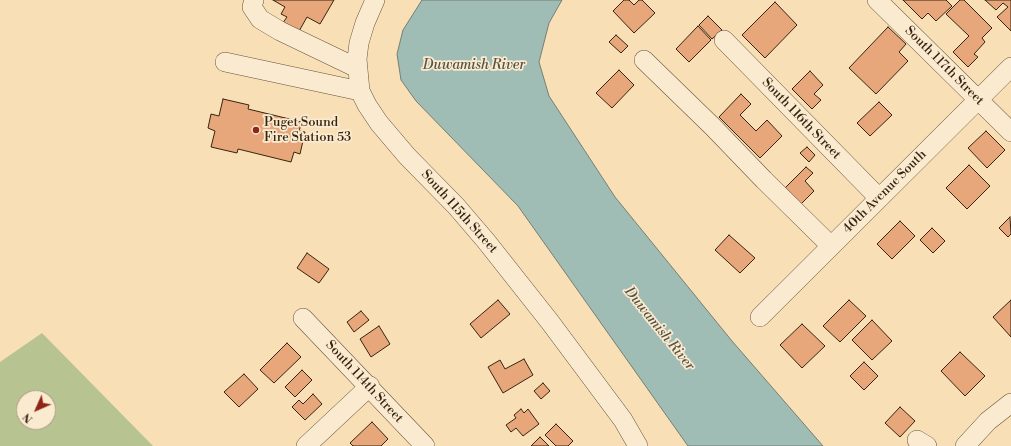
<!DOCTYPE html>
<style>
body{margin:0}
#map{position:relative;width:1011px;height:446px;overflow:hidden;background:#f8dfb6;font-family:"Libre Bodoni",serif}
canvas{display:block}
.north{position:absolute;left:16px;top:390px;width:40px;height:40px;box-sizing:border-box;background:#faead0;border:1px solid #ac9b83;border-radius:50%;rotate:225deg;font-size:11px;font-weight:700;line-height:16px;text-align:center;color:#362410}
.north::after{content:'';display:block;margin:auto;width:14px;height:18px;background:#8f2418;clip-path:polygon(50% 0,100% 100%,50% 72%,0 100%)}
</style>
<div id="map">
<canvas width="1011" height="446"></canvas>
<div class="north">N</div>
</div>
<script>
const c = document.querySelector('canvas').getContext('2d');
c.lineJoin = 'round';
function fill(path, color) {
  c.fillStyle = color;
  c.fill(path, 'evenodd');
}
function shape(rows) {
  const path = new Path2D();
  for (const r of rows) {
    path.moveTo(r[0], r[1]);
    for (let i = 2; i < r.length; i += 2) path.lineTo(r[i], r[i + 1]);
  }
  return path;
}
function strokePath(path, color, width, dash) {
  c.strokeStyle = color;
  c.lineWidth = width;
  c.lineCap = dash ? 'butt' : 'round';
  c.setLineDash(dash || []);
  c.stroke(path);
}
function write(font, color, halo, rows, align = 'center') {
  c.font = font + ' "Libre Bodoni",serif';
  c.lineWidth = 3.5;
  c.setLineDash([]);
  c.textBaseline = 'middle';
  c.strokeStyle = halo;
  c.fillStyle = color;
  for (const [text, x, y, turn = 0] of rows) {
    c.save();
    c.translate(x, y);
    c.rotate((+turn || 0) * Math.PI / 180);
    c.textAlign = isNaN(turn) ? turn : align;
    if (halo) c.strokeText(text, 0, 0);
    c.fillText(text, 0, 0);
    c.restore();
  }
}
fill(shape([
 [42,333,153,446,0,446,0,362],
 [24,398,48,398,48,422,24,422]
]), '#b8c392');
const water = shape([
 [422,0,562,0,549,23,539,62,549,96,615,197,732,341,823,446,688,446,518,206,416,101,401,80,397,54,403,30,422,0]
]);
fill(water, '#9fbcb5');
strokePath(water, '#757f73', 1);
const building = shape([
 [273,0,334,0,320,24,307,17,298,33,282,24,287,17,281,14,285,7,273,0],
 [624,0,629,0,634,5,639,0,642,0,655,13,634,33,613,11,624,0],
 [903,0,946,0,952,6,936,21,928,13,922,19,903,0],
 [960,0,964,0,992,28,982,38,985,42,974,54,978,57,968,67,953,52,969,36,946,14,960,0],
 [985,0,1011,0,1011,31,997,17,1008,7,1003,3,996,10,985,0],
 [775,2,797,25,765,58,742,35,775,2],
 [708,16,722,30,712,39,699,25,708,16],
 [698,26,711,40,689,62,676,49,698,26],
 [888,27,906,44,899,52,908,61,876,94,849,68,888,27],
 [616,35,628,46,621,53,609,42,616,35],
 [619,70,634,85,612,108,596,93,619,70],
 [810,71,823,85,814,94,821,100,812,109,792,89,810,71],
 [741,94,751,104,740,115,756,131,767,120,782,136,760,158,719,117,741,94],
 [223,99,249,105,248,109,302,122,299,131,305,132,300,154,294,152,291,162,238,149,237,153,211,147,215,131,208,128,211,114,219,116,223,99],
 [879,102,892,115,870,136,857,123,879,102],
 [986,131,1005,150,987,168,968,148,986,131],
 [807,147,815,155,809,162,800,153,807,147],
 [969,165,990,186,967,209,946,188,969,165],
 [806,167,813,173,805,181,814,191,798,207,782,191,806,167],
 [1010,217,1011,234,1008,237,999,228,1010,217],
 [900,221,915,236,892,259,877,244,900,221],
 [932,228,945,241,933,253,920,240,932,228],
 [729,235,755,258,740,273,715,250,729,235],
 [307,253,329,269,319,283,297,268,307,253],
 [498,300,510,314,481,338,470,324,498,300],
 [849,300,866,316,840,342,823,326,849,300],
 [1011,300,1011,337,993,317,1011,300],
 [361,311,369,320,354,332,347,322,361,311],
 [872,320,892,341,872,360,852,340,872,320],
 [802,324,825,346,802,368,780,345,802,324],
 [379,326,390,344,371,357,360,339,379,326],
 [287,343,301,357,274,383,260,370,287,343],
 [960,352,985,376,965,396,941,371,960,352],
 [524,359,533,375,503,393,488,367,500,360,505,369,524,359],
 [864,362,878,376,864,390,850,376,864,362],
 [302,370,312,380,295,397,285,387,302,370],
 [244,374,258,389,239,407,224,392,244,374],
 [543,383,550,391,541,399,534,391,543,383],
 [313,394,322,404,305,420,292,407,299,400,303,404,313,394],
 [900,407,915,421,900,437,885,423,900,407],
 [521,409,524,413,528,409,539,424,523,436,516,428,511,432,506,425,516,418,514,415,521,409],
 [372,422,388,439,381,446,353,446,350,443,372,422],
 [556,424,573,441,568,446,556,446,545,435,556,424],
 [540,437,549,446,531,446,540,437]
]);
fill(building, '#e7a77a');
strokePath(building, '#362410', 1);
const minor = shape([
 [254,0,252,7,260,19,280,31,357,68],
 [375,0,365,23,359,43,357,59,360,91,367,105,379,123,407,156,456,206,486,241,550,322,623,420,638,446],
 [877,0,1011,132],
 [724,40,879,198],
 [644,60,713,127,764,180,831,246],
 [225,62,360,91],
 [760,317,1011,67],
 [303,318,425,446],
 [917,440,927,446],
 [306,446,370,386],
 [965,446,988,421,1011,403]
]);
strokePath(minor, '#66533a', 20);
strokePath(minor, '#faead0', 19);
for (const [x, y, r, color] of [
 [256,130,4,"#8f2418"]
]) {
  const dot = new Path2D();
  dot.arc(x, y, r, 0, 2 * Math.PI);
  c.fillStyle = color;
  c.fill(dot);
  strokePath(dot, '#faead0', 1.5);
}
write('13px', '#362410', '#faead0', [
 ["South 117th Street",944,66,45],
 ["South 116th Street",801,119,46],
 ["40th Avenue South",885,192,-45],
 ["South 115th Street",459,212,48],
 ["South 114th Street",364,382,47]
]);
write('13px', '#362410', '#faead0', [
 ["Puget Sound",264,123],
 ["Fire Station 53",264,138]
], 'left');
write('italic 14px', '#565242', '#faead0', [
 ["Duwamish River",474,66],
 ["Duwamish River",659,329,51]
]);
</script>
